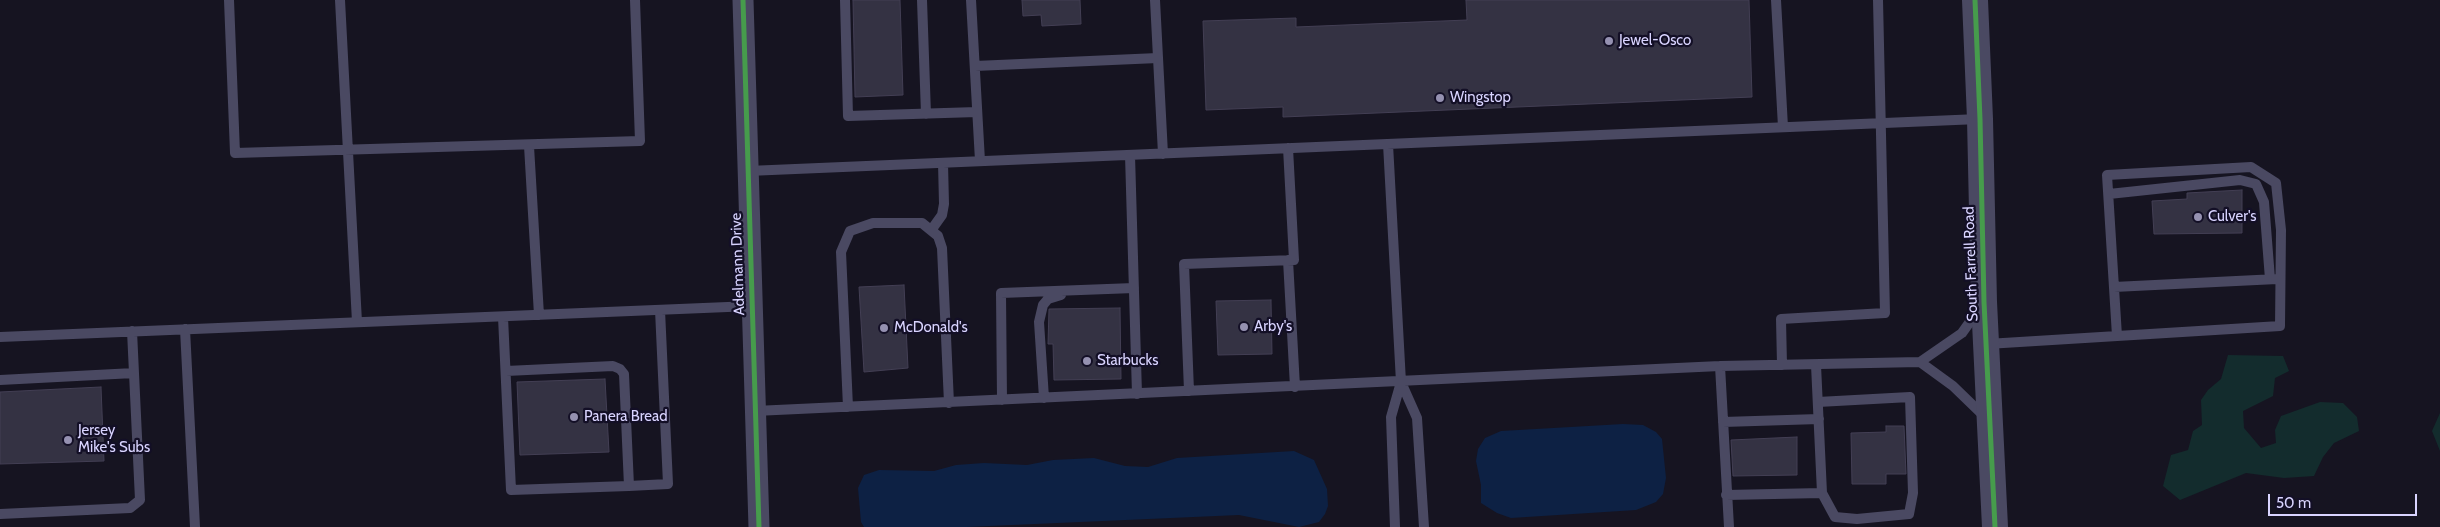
<!DOCTYPE html>
<style>
body{margin:0}
#map{position:relative;width:2440px;height:527px;overflow:hidden;background:#161421;font-family:Cabin,sans-serif}
canvas{display:block}
.scale{position:absolute;left:2268px;top:494px;width:149px;height:22px;box-sizing:border-box;border:2px solid #d9d4ff;border-top:0;padding-left:6px;font-size:15px;line-height:18px;white-space:nowrap;color:#d9d4ff;-webkit-text-stroke:4px #130f26;paint-order:stroke}
</style>
<div id="map">
<canvas width="2440" height="527"></canvas>
<div class="scale">50 m</div>
</div>
<script>
const c = document.querySelector('canvas').getContext('2d');
c.lineJoin = 'round';
function fill(path, color) {
  c.fillStyle = color;
  c.fill(path, 'evenodd');
}
function shape(rows) {
  const path = new Path2D();
  for (const r of rows) {
    path.moveTo(r[0], r[1]);
    for (let i = 2; i < r.length; i += 2) path.lineTo(r[i], r[i + 1]);
  }
  return path;
}
function strokePath(path, color, width, dash) {
  c.strokeStyle = color;
  c.lineWidth = width;
  c.lineCap = dash ? 'butt' : 'round';
  c.setLineDash(dash || []);
  c.stroke(path);
}
function write(font, color, halo, rows, align = 'center') {
  c.font = font + ' Cabin,sans-serif';
  c.lineWidth = 4.5;
  c.setLineDash([]);
  c.textBaseline = 'middle';
  c.strokeStyle = halo;
  c.fillStyle = color;
  for (const [text, x, y, turn = 0] of rows) {
    c.save();
    c.translate(x, y);
    c.rotate((+turn || 0) * Math.PI / 180);
    c.textAlign = isNaN(turn) ? turn : align;
    if (halo) c.strokeText(text, 0, 0);
    c.fillText(text, 0, 0);
    c.restore();
  }
}
fill(shape([
 [2228,355,2283,356,2289,371,2275,378,2273,396,2243,411,2244,428,2261,448,2276,443,2275,430,2281,416,2320,402,2343,403,2357,417,2359,431,2334,443,2323,457,2314,476,2284,478,2246,473,2180,500,2163,486,2171,455,2188,450,2193,431,2202,425,2201,400,2208,390,2221,379],
 [2440,413,2440,451,2432,431]
]), '#132c2d');
fill(shape([
 [1623,424,1643,425,1656,432,1662,439,1666,478,1663,494,1656,502,1636,510,1511,518,1497,513,1481,503,1481,485,1476,461,1478,449,1485,438,1501,431],
 [1294,451,1314,460,1327,489,1328,506,1325,514,1319,522,1299,527,1239,515,967,527,864,527,861,522,858,488,864,475,879,470,934,471,956,465,984,463,1027,465,1053,460,1094,458,1125,466,1148,467,1177,458]
]), '#0d2144');
const building = shape([
 [853,0,900,0,903,95,855,97,853,0],
 [1022,0,1080,0,1081,24,1042,26,1041,15,1023,16,1022,0],
 [1466,0,1749,0,1752,97,1283,117,1283,107,1206,110,1203,21,1296,18,1296,27,1467,20,1466,0],
 [2242,190,2242,233,2154,234,2152,201,2187,199,2187,193,2242,190],
 [904,285,908,368,864,372,859,287,904,285],
 [1271,300,1272,354,1218,355,1216,301,1271,300],
 [1120,308,1121,379,1054,380,1053,344,1048,344,1049,309,1120,308],
 [605,379,609,452,520,455,517,382,605,379],
 [101,387,104,461,0,464,0,392,101,387],
 [1886,426,1904,426,1906,474,1886,474,1886,484,1852,484,1851,433,1886,432,1886,426],
 [1797,437,1797,475,1733,476,1731,440,1797,437]
]);
fill(building, '#343243');
strokePath(building, '#433f54', 1);
strokePath(shape([
 [229,0,235,153,640,141,635,0],
 [340,0,357,322],
 [845,0,848,116,977,112],
 [922,0,926,114],
 [971,0,980,161],
 [1155,0,1163,154],
 [1776,0,1783,127],
 [975,66,1158,58],
 [1388,144,1401,382,1391,417,1395,527],
 [529,146,539,315],
 [1130,155,1137,394],
 [748,171,1979,119],
 [2109,194,2240,180,2256,184,2264,202,2270,279],
 [932,229,942,215,944,204,943,163],
 [1288,260,1295,387],
 [2114,287,2277,279],
 [503,317,511,490,629,486,668,484,660,310],
 [185,329,195,527],
 [0,337,752,306],
 [1987,344,2280,326,2281,230,2276,183,2251,167,2107,175,2117,336],
 [1920,362,1953,386,1986,418],
 [1782,365,1781,319,1885,313,1878,0],
 [1720,366,1729,527],
 [506,371,613,366,620,369,624,374,629,486],
 [0,380,134,373],
 [1401,382,1417,418,1424,527],
 [1189,391,1184,264,1294,260,1288,148],
 [1044,398,1039,322,1043,305,1048,299,1061,295],
 [1002,400,1001,293,1134,288],
 [1818,402,1910,397,1913,493,1909,514,1857,519,1835,517,1822,493],
 [848,407,841,252,850,231,873,223,922,223,938,236,942,248,949,403],
 [755,411,1720,366,1920,362,1962,333,1979,309],
 [1723,422,1819,419],
 [1726,495,1822,493,1816,365],
 [0,514,130,508,140,500,132,331]
]), '#4a4962', 10);
strokePath(shape([
 [743,0,759,527]
]), '#4a4962', 21);
strokePath(shape([
 [1975,0,1980,119,1984,302,1995,527]
]), '#4a4962', 26);
strokePath(shape([
 [743,0,759,527],
 [1975,0,1980,119,1984,302,1995,527]
]), '#469c4c', 5);
for (const [x, y, r, color] of [
 [1609,41,5,"#9591b1"],
 [1440,98,5,"#9591b1"],
 [2198,217,5,"#9591b1"],
 [1244,327,5,"#9591b1"],
 [884,328,5,"#9591b1"],
 [1087,361,5,"#9591b1"],
 [574,417,5,"#9591b1"],
 [68,440,5,"#9591b1"]
]) {
  const dot = new Path2D();
  dot.arc(x, y, r, 0, 2 * Math.PI);
  c.fillStyle = color;
  c.fill(dot);
  strokePath(dot, '#130f26', 2);
}
write('15px', '#d9d4ff', '#130f26', [
 ["Jewel-Osco",1619,41],
 ["Wingstop",1450,98],
 ["Culver's",2208,217],
 ["Arby's",1254,327],
 ["McDonald's",894,328],
 ["Starbucks",1097,361],
 ["Panera Bread",584,417],
 ["Jersey",78,431],
 ["Mike's Subs",78,448]
], 'left');
write('15px', '#d9d4ff', '#130f26', [
 ["Adelmann Drive",738,264,-92],
 ["South Farrell Road",1971,264,-92]
]);
</script>
